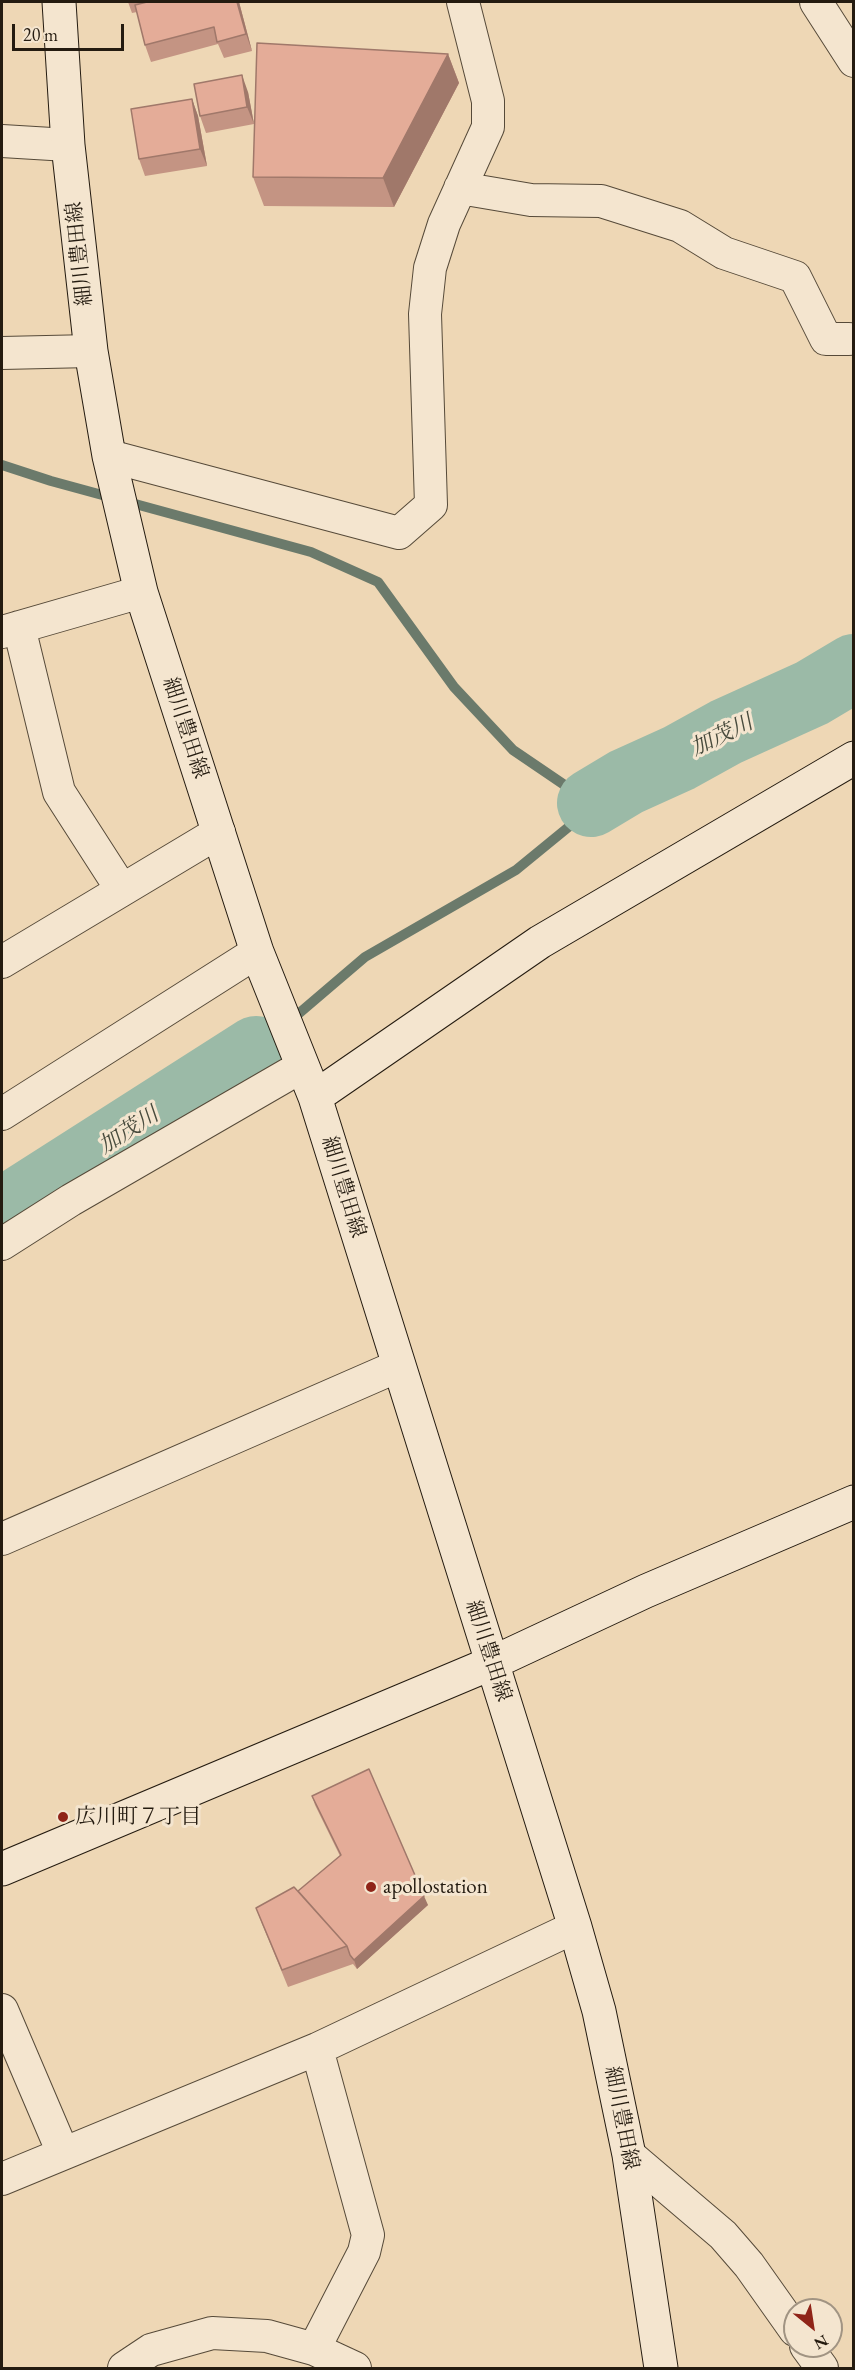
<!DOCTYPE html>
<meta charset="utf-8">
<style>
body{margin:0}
#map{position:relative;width:855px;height:2370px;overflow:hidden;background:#eed7b5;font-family:"EB Garamond",serif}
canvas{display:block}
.frame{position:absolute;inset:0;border:3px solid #241b10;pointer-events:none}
.north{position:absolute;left:783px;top:2298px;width:60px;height:60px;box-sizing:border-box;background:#f4e5cf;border:2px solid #a19483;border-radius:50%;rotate:150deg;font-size:16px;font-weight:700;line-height:24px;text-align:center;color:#241b10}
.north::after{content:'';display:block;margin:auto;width:21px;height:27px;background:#8f2418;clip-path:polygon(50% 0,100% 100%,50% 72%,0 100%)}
.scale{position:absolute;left:12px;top:24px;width:112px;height:27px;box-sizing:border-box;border:3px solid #241b10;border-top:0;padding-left:8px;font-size:18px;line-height:21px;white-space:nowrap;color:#241b10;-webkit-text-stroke:4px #f4e5cf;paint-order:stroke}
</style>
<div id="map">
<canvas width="855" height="2370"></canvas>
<div class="frame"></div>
<div class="north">N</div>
<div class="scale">20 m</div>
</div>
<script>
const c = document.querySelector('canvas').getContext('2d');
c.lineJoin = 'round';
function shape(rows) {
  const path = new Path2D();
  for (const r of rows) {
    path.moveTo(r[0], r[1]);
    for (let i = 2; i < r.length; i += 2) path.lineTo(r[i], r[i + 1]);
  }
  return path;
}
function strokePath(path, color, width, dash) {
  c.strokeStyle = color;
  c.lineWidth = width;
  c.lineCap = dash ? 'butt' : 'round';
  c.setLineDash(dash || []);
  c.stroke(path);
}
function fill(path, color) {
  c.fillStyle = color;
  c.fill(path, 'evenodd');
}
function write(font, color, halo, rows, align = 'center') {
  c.font = font + ' "EB Garamond","Noto Serif JP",serif';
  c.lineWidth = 6;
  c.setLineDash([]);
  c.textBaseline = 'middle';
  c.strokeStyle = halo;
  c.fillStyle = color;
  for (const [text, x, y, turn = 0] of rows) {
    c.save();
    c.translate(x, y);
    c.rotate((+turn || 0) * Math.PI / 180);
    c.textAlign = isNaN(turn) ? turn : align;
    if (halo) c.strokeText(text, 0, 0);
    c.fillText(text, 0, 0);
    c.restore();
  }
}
strokePath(shape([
 [2,465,51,481,311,552,378,582,454,687,513,750,591,803,582,816,516,870,365,957,256,1050]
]), '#6b7a6b', 10);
strokePath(shape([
 [591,803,626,782,679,758,726,732,812,693,854,668],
 [2,1212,256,1050]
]), '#9bbaa7', 68);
const street = shape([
 [816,2,854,61],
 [2,141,68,145],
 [460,188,531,200,601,201,680,226,724,253,795,277,826,339,849,339],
 [2,353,91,351],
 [109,456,399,533,431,505,425,314,430,268,444,224,488,127,488,101,463,2],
 [19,627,59,792,122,890],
 [2,632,141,592],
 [2,962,219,832],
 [2,1114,257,952],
 [2,1244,71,1200,301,1067],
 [2,1539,398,1366],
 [2,2010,63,2153],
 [629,2155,723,2235,749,2265,795,2330],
 [2,2179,317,2049,575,1927],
 [806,2346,822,2368],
 [314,2349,364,2252,368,2235,317,2049],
 [124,2368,151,2350,212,2333,267,2336,314,2349,355,2368]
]);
const secondary = shape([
 [59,2,68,145,91,351,109,456,141,592,257,952,315,1097,575,1927,599,2011,629,2155,661,2368],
 [315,1097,540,942,854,758],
 [2,1869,492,1663,646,1591,854,1502]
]);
strokePath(street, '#564a39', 34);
strokePath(secondary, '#241b10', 35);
strokePath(street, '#f4e5cf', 32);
strokePath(secondary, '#f4e5cf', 33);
fill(shape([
 [128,2,239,2,252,51,224,58,218,44,151,62,145,45,137,12,132,13],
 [448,54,459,83,394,207,264,206,253,177],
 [248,92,254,124,206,133,200,116],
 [192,99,198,116,207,166,145,176,139,159],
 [312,1796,428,1905,357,1969,353,1964,288,1987,262,1924,256,1908,298,1891,340,1856,315,1805]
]), '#c49483');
fill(shape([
 [237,2,239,2,252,51,246,34],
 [448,54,459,83,394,207,383,178],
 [242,75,248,92,254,124,247,107],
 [192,99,198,116,207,166,200,149],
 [424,1896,428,1905,357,1969,354,1960]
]), '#a0786a');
const building = shape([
 [147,2,237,2,246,34,217,42,214,27,145,45,135,5,147,2],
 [257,43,448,54,383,178,253,177,257,43],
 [242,75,247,107,200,116,194,84,242,75],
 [192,99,200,149,139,159,131,109,192,99],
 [369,1769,424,1896,354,1960,350,1955,347,1946,298,1891,341,1855,312,1796,369,1769],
 [294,1887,347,1946,282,1970,256,1908,294,1887]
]);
fill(building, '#e4ac98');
strokePath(building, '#a0786a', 1.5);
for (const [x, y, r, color] of [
 [63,1817,6,"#8f2418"],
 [371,1887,6,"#8f2418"]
]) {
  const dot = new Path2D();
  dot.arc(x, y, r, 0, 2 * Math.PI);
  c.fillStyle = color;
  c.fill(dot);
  strokePath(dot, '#f4e5cf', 2);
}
write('21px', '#241b10', '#f4e5cf', [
 ["細川豊田線",80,254,-96],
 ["細川豊田線",185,728,72],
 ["細川豊田線",343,1187,73],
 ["細川豊田線",488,1651,72],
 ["細川豊田線",621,2118,79]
]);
write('21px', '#241b10', '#f4e5cf', [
 ["広川町７丁目",75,1817],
 ["apollostation",383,1887]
], 'left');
write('italic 22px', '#484b3d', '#f4e5cf', [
 ["加茂川",722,736,-26],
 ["加茂川",129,1131,-33]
]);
</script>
